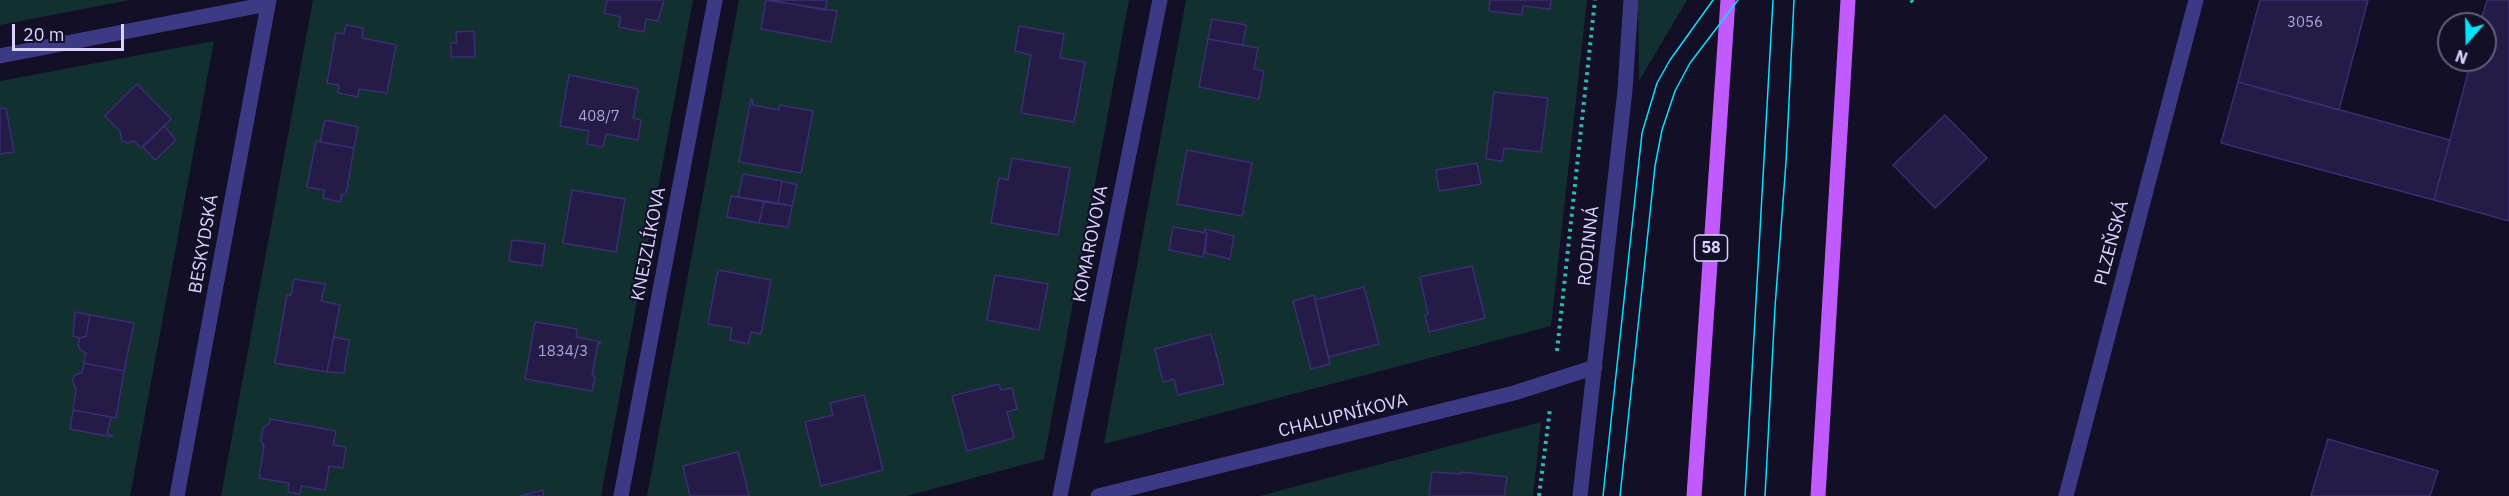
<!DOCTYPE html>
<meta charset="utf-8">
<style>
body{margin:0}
#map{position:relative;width:2509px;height:496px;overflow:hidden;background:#130f26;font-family:"IBM Plex Sans",sans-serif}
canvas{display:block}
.north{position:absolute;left:2437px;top:12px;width:60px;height:60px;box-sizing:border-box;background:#130f26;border:2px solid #625e7d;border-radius:50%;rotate:200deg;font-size:16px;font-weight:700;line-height:24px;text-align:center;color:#d9d4ff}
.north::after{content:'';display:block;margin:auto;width:21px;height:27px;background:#00e5ff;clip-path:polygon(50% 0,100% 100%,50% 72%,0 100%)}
.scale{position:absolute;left:12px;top:24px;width:112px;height:27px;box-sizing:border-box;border:3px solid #d9d4ff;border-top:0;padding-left:8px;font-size:18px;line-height:21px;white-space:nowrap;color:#d9d4ff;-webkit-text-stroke:4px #130f26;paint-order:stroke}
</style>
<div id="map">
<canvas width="2509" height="496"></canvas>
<div class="north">N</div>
<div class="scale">20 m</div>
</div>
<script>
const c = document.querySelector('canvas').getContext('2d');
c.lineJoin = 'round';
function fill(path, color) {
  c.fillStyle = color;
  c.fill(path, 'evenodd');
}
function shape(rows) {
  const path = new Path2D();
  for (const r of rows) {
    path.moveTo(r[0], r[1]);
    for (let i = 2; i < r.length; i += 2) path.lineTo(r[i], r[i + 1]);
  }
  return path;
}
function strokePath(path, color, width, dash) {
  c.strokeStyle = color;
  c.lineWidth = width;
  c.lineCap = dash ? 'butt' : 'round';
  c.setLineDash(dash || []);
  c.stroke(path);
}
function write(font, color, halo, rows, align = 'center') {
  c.font = font + ' "IBM Plex Sans",sans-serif';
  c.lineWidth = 4.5;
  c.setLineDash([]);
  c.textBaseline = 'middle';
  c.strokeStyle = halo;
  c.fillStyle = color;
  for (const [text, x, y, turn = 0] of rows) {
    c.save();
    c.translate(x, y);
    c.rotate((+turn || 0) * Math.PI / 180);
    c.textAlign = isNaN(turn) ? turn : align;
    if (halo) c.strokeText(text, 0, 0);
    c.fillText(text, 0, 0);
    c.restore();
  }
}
fill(shape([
 [0,0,130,0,0,25],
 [313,0,693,0,601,496,221,496],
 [739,0,1129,0,1044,459,907,496,647,496],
 [1186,0,1587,0,1551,326,1104,444],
 [1639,0,1687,0,1639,81,1638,4],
 [214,41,130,496,0,496,0,81],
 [1541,422,1533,496,1259,496]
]), '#12302f');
const building = shape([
 [607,0,664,0,658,21,646,19,644,32,619,27,621,17,604,13,607,0],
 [766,0,837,11,831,42,761,29,766,0],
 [769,0,827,0,825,10,769,0],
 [1490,0,1551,0,1550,9,1523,6,1522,15,1489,11,1490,0],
 [2260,0,2368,0,2339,110,2238,82,2260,0],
 [2487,0,2509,0,2509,221,2434,200,2469,69,2460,67,2462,60,2485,60,2485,24,2480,24,2487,0],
 [1212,19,1246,25,1243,45,1208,39,1212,19],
 [346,25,363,28,362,38,396,45,387,93,359,89,358,97,338,93,339,85,327,83,336,33,344,34,346,25],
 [1019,26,1064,34,1060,58,1085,62,1074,122,1021,113,1031,55,1015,51,1019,26],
 [474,31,475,57,451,57,451,43,457,43,456,32,474,31],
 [1208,39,1258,48,1254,69,1264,71,1259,99,1199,87,1208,39],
 [569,75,638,89,633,118,641,120,638,140,606,134,603,147,587,144,589,131,560,126,569,75],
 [2238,82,2450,140,2434,200,2221,143,2238,82],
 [137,84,171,119,141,148,134,141,128,143,122,141,120,131,105,116,137,84],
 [1494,92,1548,98,1541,152,1504,148,1502,161,1486,159,1494,92],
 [751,99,753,100,752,105,779,110,780,105,813,111,801,173,739,162,751,99],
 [6,108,14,152,0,154,0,109,6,108],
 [1945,115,1987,158,1935,208,1893,165,1945,115],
 [325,120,358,127,354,148,320,142,325,120],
 [164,126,176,140,155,160,143,147,164,126],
 [316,141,354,148,346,194,342,194,340,202,323,198,325,190,307,187,316,141],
 [1187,150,1252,163,1242,216,1177,204,1187,150],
 [1012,158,1070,168,1058,235,991,223,999,178,1008,180,1012,158],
 [1477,163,1481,184,1439,191,1436,170,1477,163],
 [743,174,782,181,778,203,738,197,743,174],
 [782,181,797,185,792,206,778,203,782,181],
 [572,190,625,199,616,252,563,243,572,190],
 [731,196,764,202,759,223,727,217,731,196],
 [764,202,792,206,788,227,759,223,764,202],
 [1173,227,1207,233,1203,257,1169,250,1173,227],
 [1205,229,1234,236,1230,259,1205,253,1207,233,1205,233,1205,229],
 [512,240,545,244,542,266,509,261,512,240],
 [1472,266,1485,318,1429,332,1425,315,1428,314,1420,277,1472,266],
 [718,270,771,280,761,334,751,332,748,344,730,340,732,328,708,324,718,270],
 [995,275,1048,284,1039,330,987,320,995,275],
 [294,279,325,284,321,301,340,305,327,372,275,363,287,295,291,295,294,279],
 [1364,287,1379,344,1328,357,1315,300,1364,287],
 [1314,295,1330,364,1311,369,1293,301,1314,295],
 [75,312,90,315,86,336,80,338,73,336,75,312],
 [90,315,134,323,124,371,84,363,86,353,80,350,78,344,80,338,86,336,90,315],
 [535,322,577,329,576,337,601,342,600,344,598,343,592,376,595,376,592,391,525,379,535,322],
 [1211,334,1224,384,1178,395,1174,379,1163,382,1155,349,1211,334],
 [334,337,349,340,344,373,327,372,334,337],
 [84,363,124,371,116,418,73,410,76,389,72,380,76,374,82,373,84,363],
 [999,384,1001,390,1012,388,1017,409,1007,412,1014,438,967,451,952,396,999,384],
 [864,395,883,470,821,486,805,422,833,415,830,403,864,395],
 [73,410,111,417,107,434,113,436,112,437,70,429,73,410],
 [270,419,336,431,333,445,346,447,343,468,329,466,325,490,301,486,300,494,288,492,289,483,259,478,264,446,261,441,263,428,269,424,270,419],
 [2328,439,2438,471,2430,496,2311,496,2328,439],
 [738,452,749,496,690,496,683,466,738,452],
 [1432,472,1461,474,1461,472,1507,477,1504,496,1429,496,1432,472],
 [543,490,544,496,520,496,543,490]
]);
fill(building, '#241b47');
strokePath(building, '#3b2d73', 1.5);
strokePath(shape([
 [1911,0,1915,5],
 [1557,351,1595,0],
 [1539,496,1550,409]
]), '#2fb8b0', 4, [3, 4.5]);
strokePath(shape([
 [0,56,268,4],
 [177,496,269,0],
 [621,496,715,0],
 [1060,496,1160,0],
 [1098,496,1514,393,1595,367],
 [1580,496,1625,90,1631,0],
 [2066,496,2196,0]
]), '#3d3a85', 15);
strokePath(shape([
 [1694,496,1728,0],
 [1818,496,1848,0]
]), '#c25bff', 15);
strokePath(shape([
 [1603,496,1642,133,1657,83,1670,60,1713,0],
 [1620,496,1655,166,1662,130,1675,91,1690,63,1738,0],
 [1745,496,1773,0],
 [1765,496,1775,307,1786,162,1794,0]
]), '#00e5ff', 1.5);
write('15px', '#aca6d1', null, [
 ["3056",2305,23],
 ["408/7",599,117],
 ["1834/3",563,352]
]);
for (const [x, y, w] of [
 [1711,248,33]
]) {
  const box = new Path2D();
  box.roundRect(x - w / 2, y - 13, w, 26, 4.5);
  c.fillStyle = '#130f26';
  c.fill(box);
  strokePath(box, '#d9d4ff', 1.5);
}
write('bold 16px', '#d9d4ff', null, [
 ["58",1711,248]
]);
write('18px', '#d9d4ff', '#130f26', [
 ["PLZEŇSKÁ",2112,243,-75],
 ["BESKYDSKÁ",204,244,-80],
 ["KNEJZLÍKOVA",649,244,-79],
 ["KOMAROVOVA",1091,244,-79],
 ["RODINNÁ",1589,246,-84],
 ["CHALUPNÍKOVA",1343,416,-14]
]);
</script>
